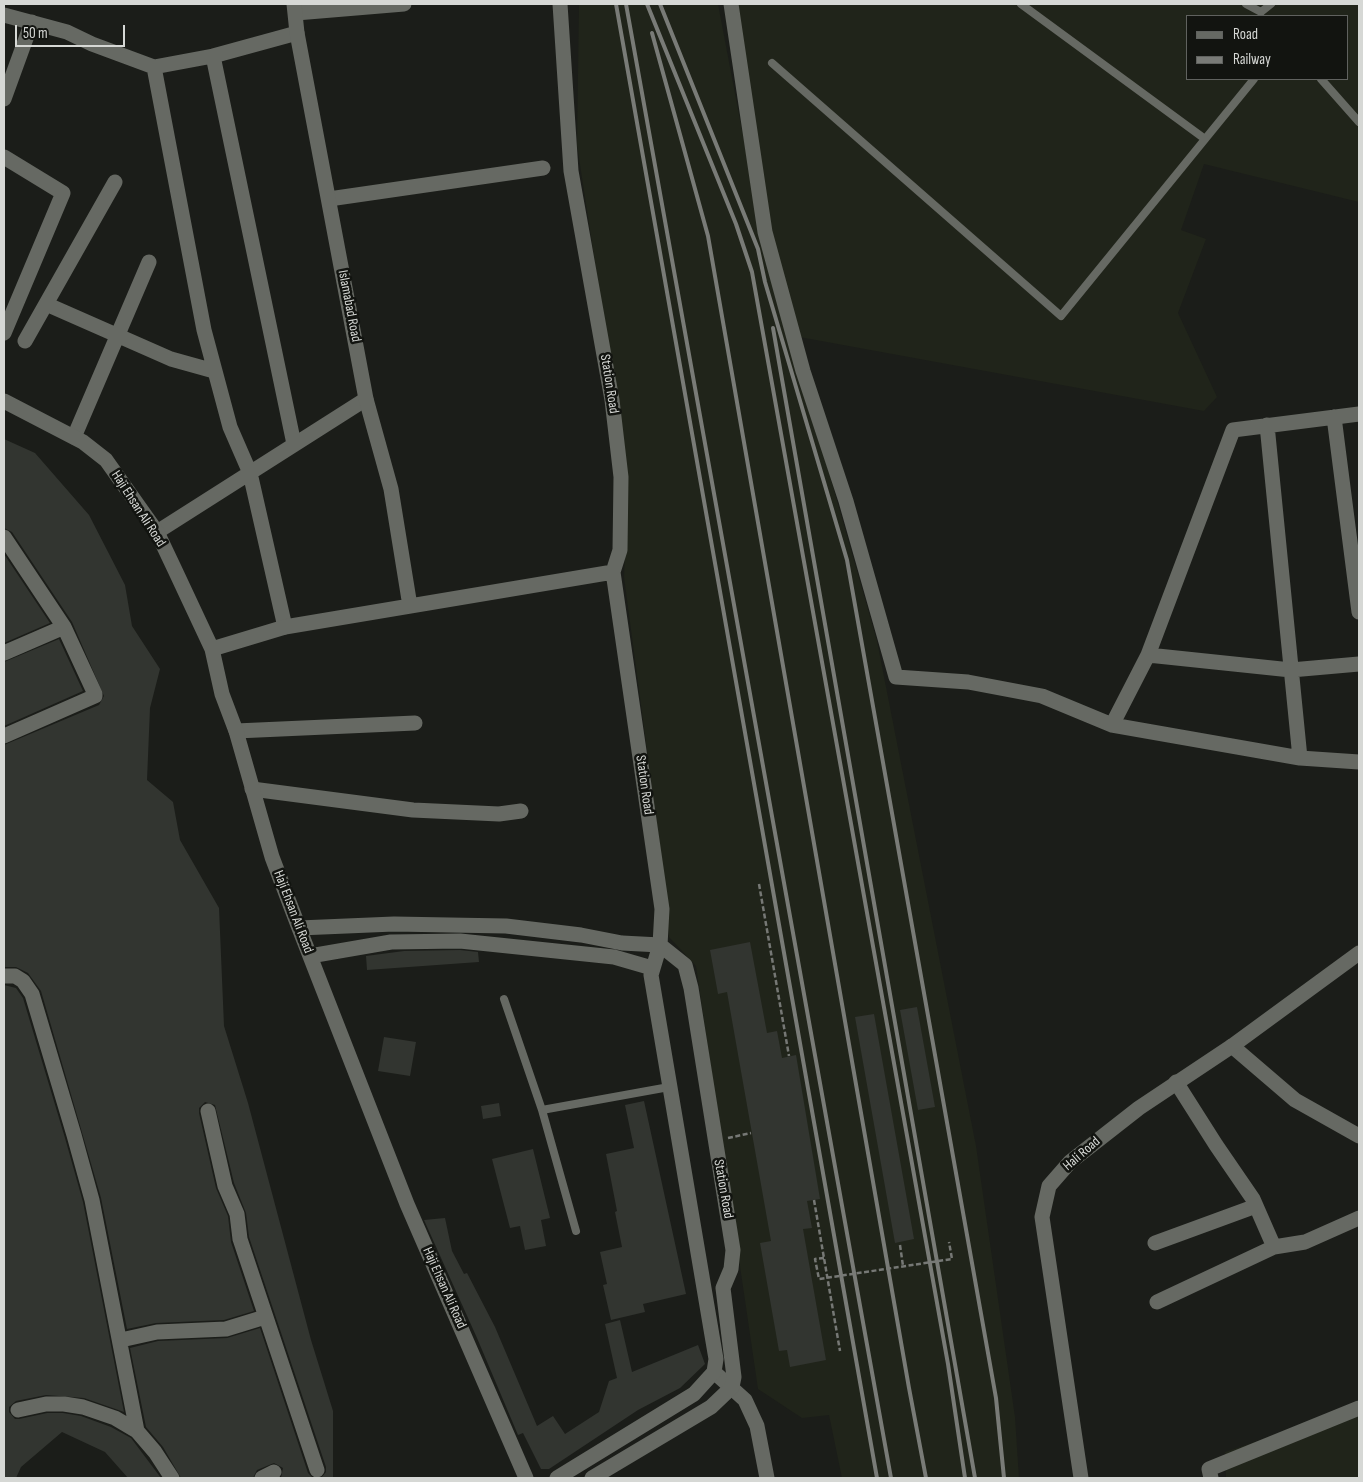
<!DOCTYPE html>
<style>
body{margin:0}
#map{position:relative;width:1363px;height:1482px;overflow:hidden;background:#1b1d19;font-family:"Sofia Sans Condensed",sans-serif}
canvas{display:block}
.frame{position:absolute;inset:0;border:5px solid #d6d8d5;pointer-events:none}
.legend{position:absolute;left:1186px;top:15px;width:162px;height:65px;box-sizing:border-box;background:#121410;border:1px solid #60625f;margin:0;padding:6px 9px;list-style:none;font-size:15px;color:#d6d8d5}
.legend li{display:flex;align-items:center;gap:10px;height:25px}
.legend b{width:25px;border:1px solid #60625f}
.scale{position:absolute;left:15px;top:25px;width:110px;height:22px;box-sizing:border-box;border:2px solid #d6d8d5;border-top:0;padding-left:6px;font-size:15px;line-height:18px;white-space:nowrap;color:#d6d8d5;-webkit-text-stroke:4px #121410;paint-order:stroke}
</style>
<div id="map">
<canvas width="1363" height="1482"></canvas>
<div class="frame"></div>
<ul class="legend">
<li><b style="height:6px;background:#666963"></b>Road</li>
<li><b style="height:6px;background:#797b77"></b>Railway</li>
</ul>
<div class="scale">50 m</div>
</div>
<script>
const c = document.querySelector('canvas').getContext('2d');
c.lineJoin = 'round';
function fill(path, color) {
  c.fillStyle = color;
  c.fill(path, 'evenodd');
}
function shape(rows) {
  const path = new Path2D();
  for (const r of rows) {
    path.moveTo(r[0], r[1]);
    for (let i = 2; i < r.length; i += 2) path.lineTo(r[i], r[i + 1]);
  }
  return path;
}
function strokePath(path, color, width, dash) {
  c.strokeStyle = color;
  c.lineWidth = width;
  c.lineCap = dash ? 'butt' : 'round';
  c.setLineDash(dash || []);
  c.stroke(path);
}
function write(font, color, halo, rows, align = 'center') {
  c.font = font + ' "Sofia Sans Condensed",sans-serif';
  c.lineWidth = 5;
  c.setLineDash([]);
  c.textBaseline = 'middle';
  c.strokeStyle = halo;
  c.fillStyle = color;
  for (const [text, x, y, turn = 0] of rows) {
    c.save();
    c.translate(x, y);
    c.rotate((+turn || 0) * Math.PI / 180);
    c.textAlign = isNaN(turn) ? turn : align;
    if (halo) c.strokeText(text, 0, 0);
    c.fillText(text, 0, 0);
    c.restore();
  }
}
fill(shape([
 [579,4,718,4,763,241,877,641,976,1146,1015,1417,1019,1478,842,1478,829,1415,802,1418,758,1389,696,966,669,937,660,848,624,577,628,478,577,145],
 [732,4,1359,4,1359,202,1204,164,1181,230,1206,239,1178,313,1217,397,1204,411,794,336,765,232],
 [1187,16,1347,16,1347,79,1187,79],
 [1359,1407,1359,1478,1226,1478,1225,1452]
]), '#20241a');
fill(shape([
 [4,439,35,453,89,515,125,585,132,626,160,669,150,708,147,780,173,802,180,840,219,908,224,1026,248,1103,311,1340,333,1411,333,1478,321,1478,326,1472,326,1467,249,1237,246,1213,234,1183,215,1105,205,1102,199,1108,199,1113,216,1188,228,1216,231,1242,254,1311,224,1320,156,1323,127,1329,101,1198,41,991,28,973,16,967,4,967,4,745,99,705,104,696,72,622,12,532,4,528],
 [4,554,50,623,4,643],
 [59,639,83,691,4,726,4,662],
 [750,942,767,1033,777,1031,782,1058,796,1055,820,1199,807,1201,812,1228,803,1229,826,1360,790,1367,787,1350,779,1351,760,1243,771,1241,727,992,718,994,710,950],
 [460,950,478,952,479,962,367,970,366,956,404,951],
 [4,985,16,988,23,998,65,1138,83,1202,124,1412,84,1398,46,1395,16,1401,9,1407,9,1412,15,1419,19,1419,47,1413,63,1413,81,1416,111,1427,131,1438,161,1478,128,1478,105,1452,62,1432,21,1467,16,1478,4,1478],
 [917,1007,935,1107,918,1110,900,1010],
 [874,1014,914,1239,895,1243,855,1017],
 [384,1037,416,1042,410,1076,378,1071],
 [644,1101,686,1294,643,1304,645,1312,611,1320,603,1285,607,1284,600,1252,622,1247,615,1212,617,1211,606,1154,634,1148,625,1105],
 [499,1103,501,1116,483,1119,481,1106],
 [533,1149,550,1218,541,1220,546,1246,525,1250,520,1226,510,1228,492,1159],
 [445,1218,452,1251,464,1274,467,1273,495,1327,537,1426,553,1416,565,1434,599,1412,609,1381,617,1378,605,1324,620,1320,632,1372,698,1345,705,1364,680,1388,638,1410,549,1469,541,1469,523,1433,518,1435,477,1338,424,1220],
 [260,1328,308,1473,313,1478,281,1478,283,1468,274,1463,257,1470,253,1478,181,1478,163,1447,146,1427,130,1348,158,1341,227,1338]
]), '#323530');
strokePath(shape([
 [759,884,789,1056],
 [728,1138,751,1133],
 [814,1200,840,1351],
 [900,1245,903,1266],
 [824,1258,815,1259,819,1279,952,1259,949,1242]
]), '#767875', 2.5, [5, 2.5]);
strokePath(shape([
 [1021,4,1205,139],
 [1246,4,1261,12],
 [1261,12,1271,4],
 [772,63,1061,316,1254,79],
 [1321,79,1359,122],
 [504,999,542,1110],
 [576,1231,542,1110,669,1087]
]), '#666963', 8);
strokePath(shape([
 [731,4,765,232,803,371,846,501,896,677,968,682,1042,696,1112,725,1300,758,1359,762],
 [296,13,404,4],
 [4,15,67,32,92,44,154,67,213,56,297,33],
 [213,56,294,444],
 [154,67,204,330,230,427,250,473,285,627],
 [4,99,32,22],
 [4,157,63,193,4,333],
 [329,199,543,168],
 [46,304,171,359,214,371],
 [25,341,115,182],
 [1334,417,1359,612],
 [1267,425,1300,758],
 [74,437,149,262],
 [157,532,366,399],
 [4,537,64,627,95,694,95,696,4,736],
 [4,653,64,627],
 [1148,655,1291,670,1359,664],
 [1112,725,1148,655,1233,430,1359,414],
 [236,731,415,723],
 [252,789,413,810,499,814,521,811],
 [4,976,15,976,23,981,32,994,74,1135,92,1200,137,1431],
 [1232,1046,1295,1100,1359,1136],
 [1176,1082,1216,1145,1253,1199,1274,1247,1305,1242,1359,1218],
 [208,1111,225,1186,237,1214,240,1239,317,1470],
 [1155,1243,1256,1206],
 [1157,1302,1274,1247],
 [121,1340,157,1332,226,1329,265,1317],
 [714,1372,745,1400,757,1426,767,1478],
 [18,1410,46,1404,64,1404,83,1407,115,1418,137,1431,155,1452,172,1478],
 [262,1478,274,1472],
 [1211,1478,1209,1469,1359,1408]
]), '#666963', 15);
strokePath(shape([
 [294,4,297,33,366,399,391,489,410,606],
 [4,401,83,442,106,460,157,532,175,570,212,649,222,694,236,731,272,857,299,928,407,1204,526,1478],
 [212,649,285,627,613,572],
 [299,928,394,924,506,926,581,935,622,943,660,945],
 [310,956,391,942,460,941,614,957,652,968],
 [557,1478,694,1394,714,1372,716,1359,651,975,660,945,662,909,613,572,620,550,621,477,612,400,571,171,560,4],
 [592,1478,711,1407,732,1387,734,1377,723,1288,731,1269,733,1250,691,988,685,965,660,945],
 [1081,1478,1042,1217,1049,1186,1070,1162,1139,1108,1232,1046,1359,953]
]), '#666963', 15);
strokePath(shape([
 [616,4,877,1478],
 [626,4,891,1478],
 [647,4,736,224,752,272,948,1364,965,1478],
 [660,4,758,249,765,282,847,560,996,1398,1004,1478],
 [652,33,708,236,909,1388,926,1478],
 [773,328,975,1478]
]), '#797b77', 4);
write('14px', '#d6d8d5', '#121410', [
 ["Islamabad Road",349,306,79],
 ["Station Road",609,384,81],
 ["Haji Ehsan Ali Road",138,509,57],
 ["Station Road",644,785,82],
 ["Haji Ehsan Ali Road",293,912,69],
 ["Hali Road",1082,1154,-41],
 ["Station Road",723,1189,80],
 ["Haji Ehsan Ali Road",444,1288,66]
]);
</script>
